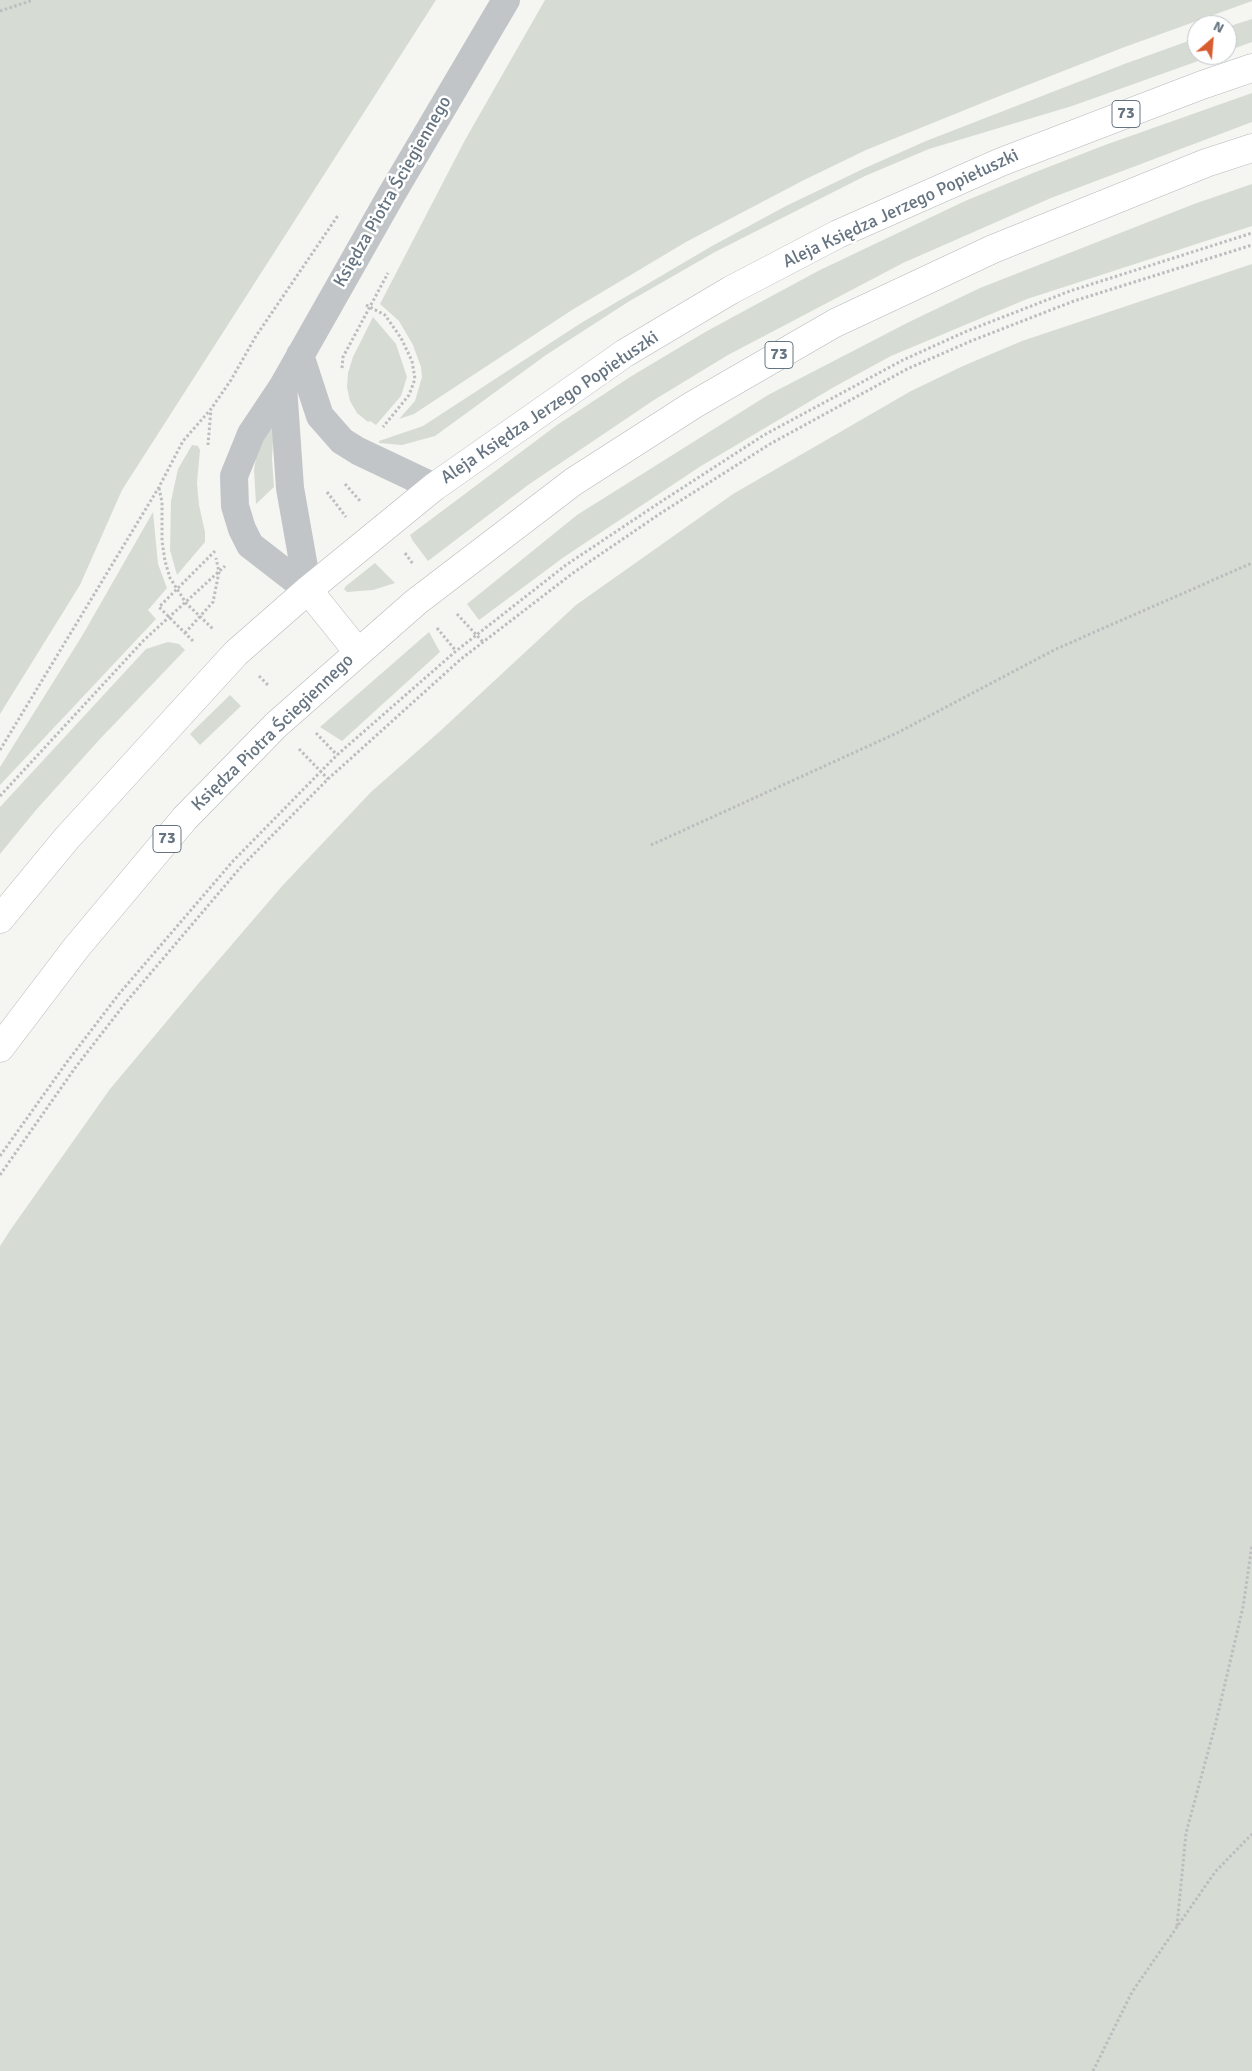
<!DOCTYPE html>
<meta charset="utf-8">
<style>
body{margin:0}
#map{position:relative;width:1252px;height:2071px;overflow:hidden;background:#f5f5f2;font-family:Signika,sans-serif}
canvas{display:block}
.north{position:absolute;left:1187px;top:15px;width:50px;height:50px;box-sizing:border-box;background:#fff;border:1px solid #c2c7cd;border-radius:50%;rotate:27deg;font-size:14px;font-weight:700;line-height:20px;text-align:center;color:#667481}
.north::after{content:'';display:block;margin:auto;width:18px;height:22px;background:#d75d30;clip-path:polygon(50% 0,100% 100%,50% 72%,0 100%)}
</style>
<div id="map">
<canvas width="1252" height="2071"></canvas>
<div class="north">N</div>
</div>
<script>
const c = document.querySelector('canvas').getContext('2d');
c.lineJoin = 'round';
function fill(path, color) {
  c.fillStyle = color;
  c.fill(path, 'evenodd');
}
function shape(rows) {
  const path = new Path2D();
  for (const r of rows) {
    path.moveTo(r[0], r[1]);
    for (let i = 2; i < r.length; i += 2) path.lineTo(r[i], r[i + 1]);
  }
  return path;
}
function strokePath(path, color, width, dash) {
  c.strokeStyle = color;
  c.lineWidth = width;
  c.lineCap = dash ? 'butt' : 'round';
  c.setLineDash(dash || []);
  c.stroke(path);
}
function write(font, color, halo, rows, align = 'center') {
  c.font = font + ' Signika,sans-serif';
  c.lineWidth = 5;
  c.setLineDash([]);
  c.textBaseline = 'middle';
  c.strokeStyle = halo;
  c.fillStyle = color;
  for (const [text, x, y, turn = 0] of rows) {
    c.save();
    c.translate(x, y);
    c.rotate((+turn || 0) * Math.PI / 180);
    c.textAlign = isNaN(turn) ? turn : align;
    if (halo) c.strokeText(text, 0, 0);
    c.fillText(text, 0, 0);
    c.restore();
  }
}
fill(shape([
 [0,0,436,0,122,490,80,585,0,714],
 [545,0,1252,0,1252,1,1122,48,992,99,866,150,802,181,686,242,572,310,414,414,399,419,415,401,422,377,421,367,413,345,399,321,380,304,465,140],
 [1252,19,1252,42,1227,51,1227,27],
 [1197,38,1197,55,1215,55,1072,106,929,149,865,176,715,252,628,302,546,355,435,436,402,445,379,443,379,441,423,426,581,323,712,246,786,206,865,168,926,141,1127,63],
 [1252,93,1252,122,1051,198,903,263,728,355,654,400,528,485,428,561,413,541,410,535,557,425,630,377,707,331,818,271,965,201,1033,173,1105,145],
 [1252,184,1252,226,1027,299,891,356,834,387,701,466,564,557,479,620,467,604,577,515,768,395,909,322,980,288,1194,204],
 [1252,264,1252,2071,0,2071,0,1246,11,1229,110,1089,198,984,283,885,371,792,438,733,576,605,733,494,911,391,963,366,1022,341],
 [373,317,396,344,407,377,401,396,376,425,370,421,368,422,357,413,350,401,347,387,348,373,353,357],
 [274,424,272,459,274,487,256,504,254,470,258,443],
 [192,445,198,446,200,450,197,483,199,505,205,532,205,542,177,575,170,550,171,501,178,469],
 [153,512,158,564,167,588,148,610,156,619,0,785,0,767,82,636],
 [375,563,395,583,373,590,347,592,344,589,346,586],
 [429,632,440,652,342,741,320,727],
 [168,642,179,644,185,650,100,739,36,810,0,854,0,807,146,649],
 [230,695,241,706,200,745,190,734]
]), '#d6dcd3');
const primary = shape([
 [308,590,358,652],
 [0,919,67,838,236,653,308,590,434,487,625,353,731,290,838,234,1001,162,1202,85,1252,68],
 [0,1048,76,948,185,818,276,725,416,602,573,482,693,405,835,323,993,249,1206,163,1252,148]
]);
strokePath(primary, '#b4b8bb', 29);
strokePath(shape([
 [0,11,33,0],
 [366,305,385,315,401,338,412,361,415,379,409,395,383,427],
 [342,368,343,357,388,273],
 [208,445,211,409],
 [345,484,361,502],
 [159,488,162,502,162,541,165,561,170,578,186,603,213,629],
 [327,492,346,517],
 [405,553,413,564],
 [457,614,483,642],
 [437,628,456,651],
 [185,633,213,602,219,572,216,558],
 [193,641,159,607,215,551],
 [259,676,269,686],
 [316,733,337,755],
 [299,749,328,779],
 [0,750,159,487,183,441,211,409,231,380,256,336,339,214],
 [0,796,144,640,225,566],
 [651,845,897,733,1056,649,1252,563],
 [0,1156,67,1062,119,994,233,861,337,755,456,651,566,565,656,505,764,435,903,360,967,331,1070,291,1252,233],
 [0,1175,75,1068,127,1001,240,868,328,779,461,659,573,573,661,513,770,444,909,368,971,341,1074,301,1252,245],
 [1177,1926,1186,1833,1215,1726,1243,1607,1252,1545],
 [1093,2071,1132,1992,1215,1872,1252,1834]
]), '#bbbdbf', 3, [2.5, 2.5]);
strokePath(shape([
 [300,355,320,416,342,441,358,451,434,487],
 [283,386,290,488,308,590],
 [308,590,250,545,242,529,235,506,234,476,251,434,283,386,390,197,506,0]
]), '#c1c5c8', 28);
strokePath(primary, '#fff', 28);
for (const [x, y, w] of [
 [1126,114,28],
 [779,355,28],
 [167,839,28]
]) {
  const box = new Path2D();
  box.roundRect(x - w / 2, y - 13.5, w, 27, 4);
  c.fillStyle = '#fff';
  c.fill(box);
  strokePath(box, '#667481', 1);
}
write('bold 16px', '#667481', null, [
 ["73",1126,114],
 ["73",779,355],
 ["73",167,839]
]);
write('18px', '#667481', '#fff', [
 ["Księdza Piotra Ściegiennego",393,192,-60],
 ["Aleja Księdza Jerzego Popiełuszki",901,209,-25],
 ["Aleja Księdza Jerzego Popiełuszki",550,408,-34],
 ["Księdza Piotra Ściegiennego",273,733,-44]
]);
</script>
